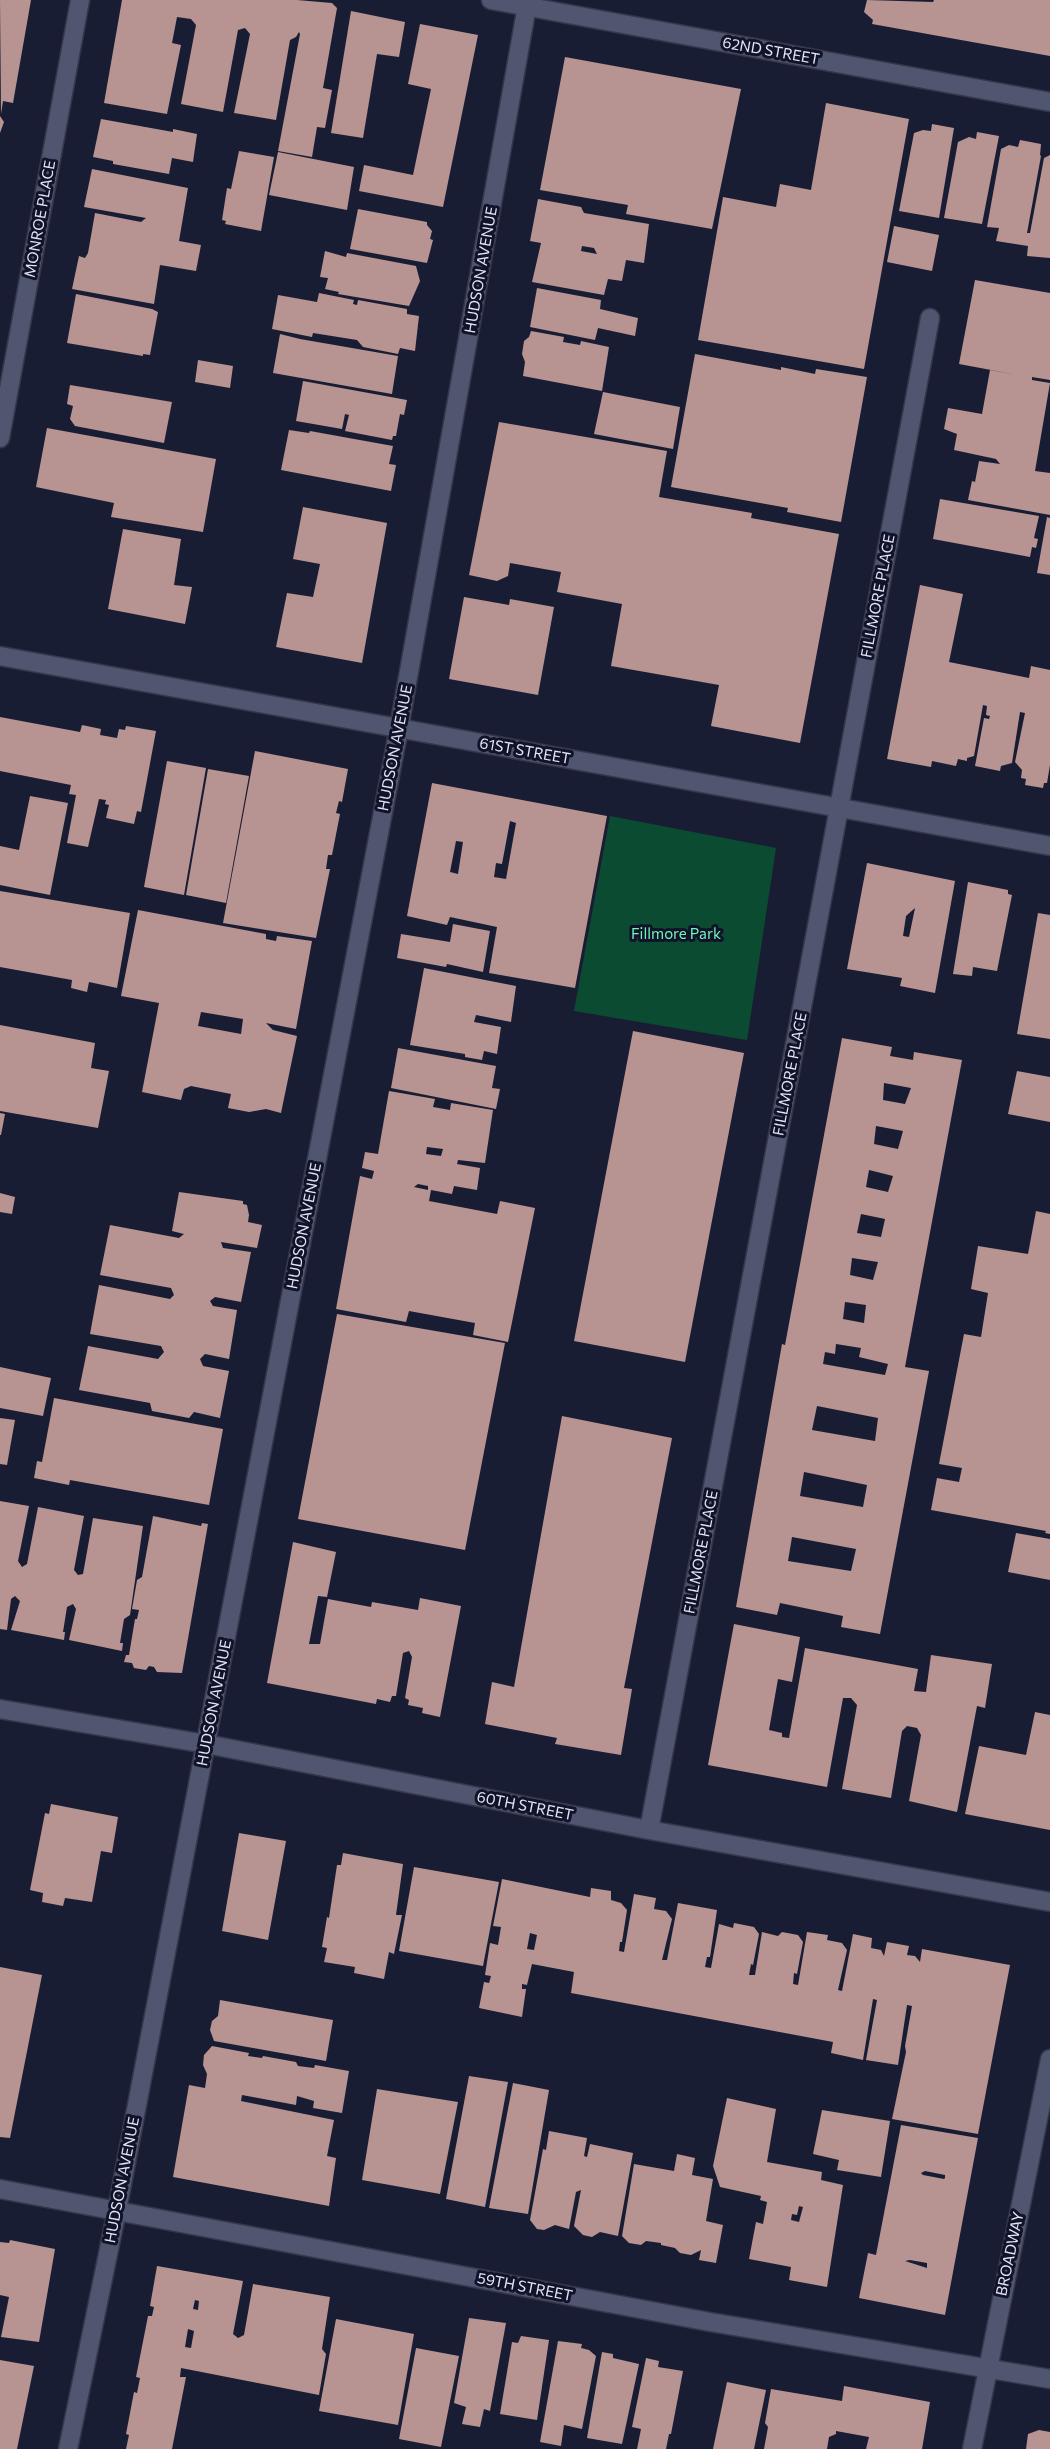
<!DOCTYPE html>
<style>
body{margin:0}
canvas{display:block;background:#191d33}
</style>
<canvas width="1050" height="2449"></canvas>
<script>
const c = document.querySelector('canvas').getContext('2d');
c.lineJoin = 'round';
function fill(path, color) {
  c.fillStyle = color;
  c.fill(path, 'evenodd');
}
function shape(rows) {
  const path = new Path2D();
  for (const r of rows) {
    path.moveTo(r[0], r[1]);
    for (let i = 2; i < r.length; i += 2) path.lineTo(r[i], r[i + 1]);
  }
  return path;
}
function strokePath(path, color, width, dash) {
  c.strokeStyle = color;
  c.lineWidth = width;
  c.lineCap = dash ? 'butt' : 'round';
  c.setLineDash(dash || []);
  c.stroke(path);
}
function write(font, color, halo, rows, align = 'center') {
  c.font = font + ' Commissioner,sans-serif';
  c.lineWidth = 6;
  c.setLineDash([]);
  c.textBaseline = 'middle';
  c.strokeStyle = halo;
  c.fillStyle = color;
  for (const [text, x, y, turn = 0] of rows) {
    c.save();
    c.translate(x, y);
    c.rotate((+turn || 0) * Math.PI / 180);
    c.textAlign = isNaN(turn) ? turn : align;
    if (halo) c.strokeText(text, 0, 0);
    c.fillText(text, 0, 0);
    c.restore();
  }
}
fill(shape([
 [610,816,776,848,747,1040,574,1011]
]), '#0b4b31');
fill(shape([
 [0,0,31,0,13,103,3,101,1,114],
 [122,0,297,0,332,3,337,8,323,88,332,90,325,128,317,127,312,157,278,151,300,34,299,32,296,37,290,40,276,120,234,113,250,34,245,28,238,30,223,112,181,104,196,25,191,19,177,17,172,43,181,45,167,114,104,103],
 [867,0,933,2,934,0,1050,0,1050,56,872,24,873,20,864,12],
 [351,11,405,22,399,57,377,54,363,138,331,133],
 [420,24,478,35,443,207,359,191,364,165,413,175,431,89,408,84],
 [565,57,741,89,712,229,626,214,628,205,540,190],
 [826,103,909,119,864,369,698,340,723,197,776,207,780,184,811,190],
 [0,116,4,122,0,133],
 [101,119,173,132,173,129,197,134,193,162,172,158,169,174,113,164,113,161,93,157],
 [932,124,954,128,939,218,899,211,914,133,923,130,931,131],
 [977,132,999,136,982,224,944,218,958,142,969,137,976,139],
 [1020,140,1041,144,1040,155,1041,156,1027,233,1030,233,1044,158,1050,155,1050,258,1027,256,1028,246,996,241,999,228,987,227,1001,149,1009,145,1018,147],
 [239,151,274,157,261,231,225,224,226,221,222,220,227,188,231,189],
 [278,152,354,167,347,210,269,195],
 [92,169,188,188,179,241,201,245,196,271,160,265,154,304,72,289,79,256,85,258,88,253,95,213,141,222,146,218,84,207],
 [538,199,581,207,584,213,649,224,644,263,626,260,622,281,608,279,604,295,532,282,541,243,530,241],
 [582,246,594,248,597,254,581,251],
 [358,209,427,222,427,225,432,231,430,239,433,240,427,263,350,249],
 [894,226,939,235,932,271,887,262],
 [325,251,346,257,347,253,416,266,420,281,409,306,338,294,339,292,325,289,328,278,320,277],
 [975,280,1050,293,1050,380,1032,377,1032,380,1050,383,1035,471,1050,473,1050,515,968,500,972,481,975,482,979,461,1000,464,996,459,954,450,957,434,944,429,948,408,982,414,990,370,1018,375,959,364],
 [537,288,601,300,600,309,638,318,635,336,598,328,595,340,530,327],
 [319,293,354,300,353,304,357,305,358,300,407,309,407,314,419,316,415,351,400,348,398,354,363,347,357,340,313,333,312,337,272,329,278,295,317,302],
 [76,294,152,309,158,312,150,355,143,354,143,356,67,343],
 [531,331,564,337,563,342,580,345,581,341,609,347,602,391,523,376,525,362,522,354,524,341,529,337],
 [280,334,300,339,398,356,392,394,273,373],
 [695,354,781,370,781,367,815,374,816,369,867,377,841,522,787,512,788,508,671,487],
 [198,360,233,366,230,388,195,382],
 [303,381,407,400,404,415,400,414,396,436,393,436,392,440,345,431,349,415,345,414,342,429,296,421],
 [70,385,172,402,164,443,75,426,70,419,73,406,67,404],
 [603,392,680,407,673,449,594,434],
 [499,422,667,451,659,497,752,513,751,518,839,534,800,743,711,726,719,685,611,666,622,604,557,592,561,572,510,563,508,576,497,581,469,575],
 [47,428,216,459,203,532,111,517,114,503,36,487],
 [289,430,309,433,310,431,393,446,389,464,396,465,391,491,281,470],
 [940,499,1039,516,1034,538,1038,539,1036,548,1032,547,1030,557,933,539],
 [303,507,387,523,362,663,276,647,287,593,313,597,320,564,293,559],
 [1047,517,1050,518,1050,575,1037,573],
 [123,529,181,539,174,585,192,587,185,624,108,609],
 [920,585,963,594,949,662,1029,678,1031,666,1050,670,1050,765,1047,783,1044,783,1043,788,1025,785,1026,779,1021,778,1022,770,1015,762,1025,713,1020,712,1012,763,1001,766,1000,771,975,766,984,718,989,719,990,716,986,715,987,706,983,705,974,756,967,758,967,761,958,759,956,766,932,761,931,767,887,759],
 [464,597,509,605,510,599,554,607,538,695,449,679],
 [0,717,80,732,82,725,101,729,100,735,117,738,119,729,125,730,126,726,156,731,141,812,137,811,134,824,106,818,109,805,105,804,106,800,99,799,88,847,67,843,76,795,69,794,71,785,0,771],
 [255,751,348,769,342,802,339,801,336,813,340,814,332,855,328,855,326,869,330,869,316,938,223,923],
 [167,761,206,768,184,895,144,887],
 [208,769,249,776,226,903,186,895],
 [432,783,607,816,575,988,489,973,497,927,450,917,447,925,407,916],
 [510,821,516,823,506,879,494,877,496,863,502,864],
 [456,841,463,842,458,874,450,872],
 [30,796,68,803,50,895,0,885,0,846,19,850],
 [867,863,955,881,935,993,900,986,902,978,847,969],
 [915,908,909,937,903,936,906,916],
 [968,882,1008,890,1008,894,1012,895,997,971,973,967,972,976,953,974],
 [0,891,130,913,117,988,89,982,87,992,71,988,72,980,0,967],
 [138,910,266,934,266,939,276,941,277,936,312,941,296,1029,266,1023,273,1030,297,1036,281,1113,266,1109,249,1112,228,1108,231,1094,191,1086,184,1089,181,1100,142,1092,159,1003,121,996],
 [201,1012,243,1019,241,1034,198,1026],
 [1038,913,1050,915,1050,1039,1017,1034],
 [453,924,490,931,483,972,447,964,446,967,397,958,401,934,450,942],
 [424,968,516,986,511,1022,476,1015,474,1022,501,1027,497,1054,484,1051,482,1060,465,1057,465,1054,410,1045],
 [0,1025,95,1043,91,1068,109,1071,98,1128,0,1111],
 [633,1031,744,1053,685,1362,574,1341],
 [842,1038,892,1047,890,1056,913,1060,914,1052,962,1060,905,1367,929,1371,880,1634,841,1627,843,1616,780,1603,777,1615,736,1607,782,1344,785,1345],
 [884,1083,911,1088,905,1104,883,1100],
 [876,1126,903,1131,898,1149,874,1144],
 [869,1170,893,1176,888,1192,866,1187],
 [861,1214,885,1219,881,1237,857,1233],
 [852,1258,878,1262,873,1280,850,1275],
 [845,1302,866,1305,864,1323,843,1319],
 [836,1344,861,1348,859,1357,888,1364,885,1375,823,1364,825,1352,835,1354],
 [817,1406,878,1418,875,1441,812,1430],
 [804,1472,867,1485,863,1507,800,1496],
 [792,1537,856,1549,851,1571,788,1561],
 [398,1048,496,1066,492,1088,500,1089,496,1109,391,1088],
 [1017,1071,1050,1077,1050,1122,1008,1114],
 [389,1091,435,1099,433,1107,450,1110,451,1103,493,1110,485,1163,458,1160,457,1164,480,1168,477,1190,454,1186,452,1194,431,1190,429,1201,497,1214,500,1201,535,1208,508,1342,473,1335,475,1323,409,1311,406,1322,336,1309,360,1176,372,1179,374,1171,362,1168,365,1152,378,1154],
 [427,1147,443,1149,441,1156,426,1154],
 [418,1184,428,1186,428,1190,414,1187],
 [0,1113,5,1114,1,1135,0,1135],
 [179,1192,243,1201,243,1204,247,1205,249,1215,248,1222,262,1225,257,1248,221,1242,223,1248,251,1252,241,1302,215,1297,210,1301,213,1306,237,1310,229,1359,205,1354,200,1359,203,1366,229,1371,220,1418,194,1412,189,1418,152,1411,150,1403,79,1390,88,1346,158,1359,164,1352,161,1346,90,1334,99,1285,170,1299,174,1295,171,1288,100,1275,110,1225,179,1238,184,1234,172,1231],
 [0,1193,15,1197,12,1214,0,1212],
 [1036,1211,1050,1214,1050,1534,1045,1533,1046,1531,931,1510,937,1478,959,1482,962,1468,939,1464,964,1334,981,1337,988,1293,971,1289,978,1246,1028,1254],
 [337,1314,505,1343,465,1550,298,1519],
 [0,1367,51,1378,43,1416,0,1408],
 [54,1398,223,1429,209,1505,70,1480,69,1485,34,1478,37,1461,42,1462],
 [562,1416,672,1438,624,1688,632,1689,621,1755,555,1744,557,1738,485,1724,492,1682,514,1687],
 [0,1418,15,1420,7,1465,0,1464],
 [0,1501,29,1506,18,1561,22,1567,27,1564,38,1507,84,1516,74,1570,78,1575,83,1574,93,1518,143,1526,130,1615,124,1619,120,1643,123,1643,122,1651,69,1640,76,1609,73,1604,67,1607,63,1632,65,1632,64,1640,11,1630,20,1601,15,1596,11,1599,7,1630,0,1629],
 [153,1516,201,1526,202,1523,208,1524,182,1673,157,1672,154,1667,149,1666,146,1670,134,1668,132,1663,124,1662,126,1655,129,1655,135,1619,137,1619,139,1610,132,1609,137,1580,142,1577],
 [1016,1533,1050,1539,1050,1580,1008,1572],
 [293,1542,336,1552,327,1597,318,1596,309,1644,320,1644,328,1599,371,1607,372,1602,418,1610,420,1598,461,1606,440,1717,422,1713,423,1708,408,1705,409,1700,405,1698,412,1657,409,1651,403,1653,396,1696,392,1696,390,1702,377,1699,376,1704,267,1683],
 [734,1624,800,1637,792,1682,778,1679,769,1730,782,1733,782,1737,789,1738,805,1648,918,1669,914,1691,926,1692,931,1655,992,1664,985,1708,977,1706,957,1812,909,1801,921,1735,917,1728,907,1726,902,1731,891,1798,842,1789,857,1705,851,1698,843,1698,827,1787,708,1765],
 [1035,1712,1050,1715,1050,1830,965,1814,979,1746,1026,1755],
 [51,1804,118,1817,112,1853,101,1851,92,1902,65,1898,63,1906,42,1902,43,1893,30,1890,45,1813,49,1814],
 [239,1833,286,1841,268,1940,222,1931],
 [343,1853,403,1864,396,1915,402,1915,394,1954,389,1952,384,1979,354,1973,355,1967,324,1962,327,1948,322,1947,327,1917,329,1918,337,1865,341,1865],
 [414,1867,499,1882,483,1966,399,1951],
 [502,1879,590,1897,591,1888,611,1891,611,1900,621,1903,627,1910,622,1942,620,1942,619,1951,624,1952,634,1894,656,1898,654,1909,666,1911,672,1919,662,1960,667,1960,678,1903,717,1910,710,1957,707,1957,705,1967,711,1968,719,1924,733,1928,734,1923,754,1927,759,1934,753,1965,751,1964,749,1975,755,1975,762,1932,778,1936,782,1932,798,1935,803,1942,797,1974,794,1973,793,1984,798,1985,807,1932,828,1935,827,1940,842,1943,847,1950,838,1990,842,1991,853,1934,872,1938,871,1948,881,1950,884,1956,887,1942,909,1946,907,1955,915,1956,920,1962,922,1949,1010,1965,978,2134,892,2119,906,2052,905,2046,912,2006,907,2005,898,2065,866,2060,877,2000,873,1999,863,2060,831,2053,833,2042,571,1993,574,1972,532,1964,527,1985,522,1984,522,1989,526,1989,522,2017,479,2008,484,1982,489,1983,491,1976,485,1975,490,1943,498,1945,501,1927,493,1926],
 [530,1933,537,1935,534,1950,527,1949],
 [0,1967,42,1975,10,2138,0,2137],
 [220,2000,333,2020,326,2061,214,2041,210,2030,212,2021,218,2016],
 [212,2046,249,2053,248,2056,262,2058,263,2056,296,2062,298,2066,314,2068,315,2065,349,2071,342,2113,313,2108,314,2101,297,2096,296,2105,242,2095,241,2101,334,2120,327,2156,336,2158,329,2206,173,2177,189,2085,205,2088,207,2074,203,2065,204,2055],
 [469,2076,508,2082,485,2207,446,2199],
 [513,2083,549,2090,528,2214,489,2208],
 [377,2089,458,2102,440,2194,362,2180],
 [727,2098,776,2109,767,2162,822,2172,821,2180,843,2185,827,2287,789,2280,791,2267,749,2259,756,2222,763,2224,767,2202,760,2200,761,2196,720,2187,713,2166],
 [799,2206,803,2207,799,2222,791,2220,792,2214,797,2215],
 [822,2110,890,2121,881,2177,837,2170,839,2160,813,2154],
 [901,2125,978,2138,945,2315,859,2298,868,2253,876,2255],
 [925,2171,945,2175,945,2178,944,2179,923,2175,921,2173],
 [910,2260,927,2263,927,2268,905,2261],
 [549,2131,587,2138,584,2156,587,2157,590,2144,633,2153,618,2236,600,2232,592,2237,583,2235,574,2226,581,2190,576,2192,569,2229,555,2225,544,2230,537,2229,530,2220,543,2149,546,2150],
 [677,2154,695,2158,692,2175,713,2179,706,2221,723,2225,716,2263,699,2260,701,2250,691,2255,680,2253,675,2248,661,2245,661,2243,646,2241,641,2245,629,2243,622,2236,634,2164,674,2171],
 [10,2240,55,2249,39,2342,1,2337,9,2297,0,2295,0,2242,9,2243],
 [157,2266,243,2281,233,2334,238,2338,244,2335,253,2284,330,2297,322,2349,326,2354,319,2395,181,2368,180,2377,186,2377,172,2449,126,2449,129,2435,126,2434,134,2392,137,2393,140,2378,136,2377,148,2316,152,2316,154,2307,150,2306],
 [195,2300,199,2301,198,2310,193,2309],
 [188,2329,194,2331,191,2348,185,2347],
 [469,2318,506,2323,490,2411,484,2409,480,2427,462,2424,466,2407,454,2403],
 [336,2319,414,2334,398,2425,319,2411],
 [521,2336,549,2340,537,2420,500,2414,512,2342,518,2343],
 [558,2341,582,2344,581,2348,589,2350,596,2356,582,2429,564,2425,561,2446,540,2442],
 [416,2348,459,2356,441,2447,399,2439],
 [602,2352,613,2354,613,2358,639,2364,622,2444,587,2438],
 [646,2358,659,2361,658,2367,683,2371,671,2434,669,2434,666,2449,637,2449,641,2429,632,2427],
 [0,2360,34,2366,17,2449,0,2449],
 [727,2382,766,2390,754,2449,713,2449],
 [844,2386,930,2402,922,2449,866,2449,869,2437,836,2431,836,2434,829,2437,827,2449,764,2449,768,2427,765,2423,771,2389,842,2401],
 [1039,2430,1050,2432,1050,2449,1026,2449,1028,2434]
]), '#b79392');
const minor = shape([
 [491,0,1050,102],
 [0,438,80,0],
 [0,656,1050,846],
 [0,1709,206,1744,649,1830,1050,1902],
 [649,1830,930,318],
 [0,2189,710,2322,1050,2379],
 [68,2449,117,2210,399,728,528,0],
 [972,2449,1050,2059]
]);
strokePath(minor, '#35374a', 21);
strokePath(minor, '#505670', 18);
write('15px', '#e1e5f5', '#101329', [
 ["62ND STREET",771,51,10],
 ["MONROE PLACE",40,219,-80],
 ["HUDSON AVENUE",481,270,-80],
 ["FILLMORE PLACE",878,596,-79],
 ["HUDSON AVENUE",395,748,-79],
 ["61ST STREET",525,751,10],
 ["FILLMORE PLACE",790,1074,-79],
 ["HUDSON AVENUE",304,1226,-79],
 ["FILLMORE PLACE",701,1552,-79],
 ["HUDSON AVENUE",214,1703,-79],
 ["60TH STREET",525,1806,11],
 ["HUDSON AVENUE",122,2180,-79],
 ["BROADWAY",1010,2254,-78],
 ["59TH STREET",525,2287,11]
]);
write('15px', '#73f7b9', '#101329', [
 ["Fillmore Park",676,934]
]);
</script>
